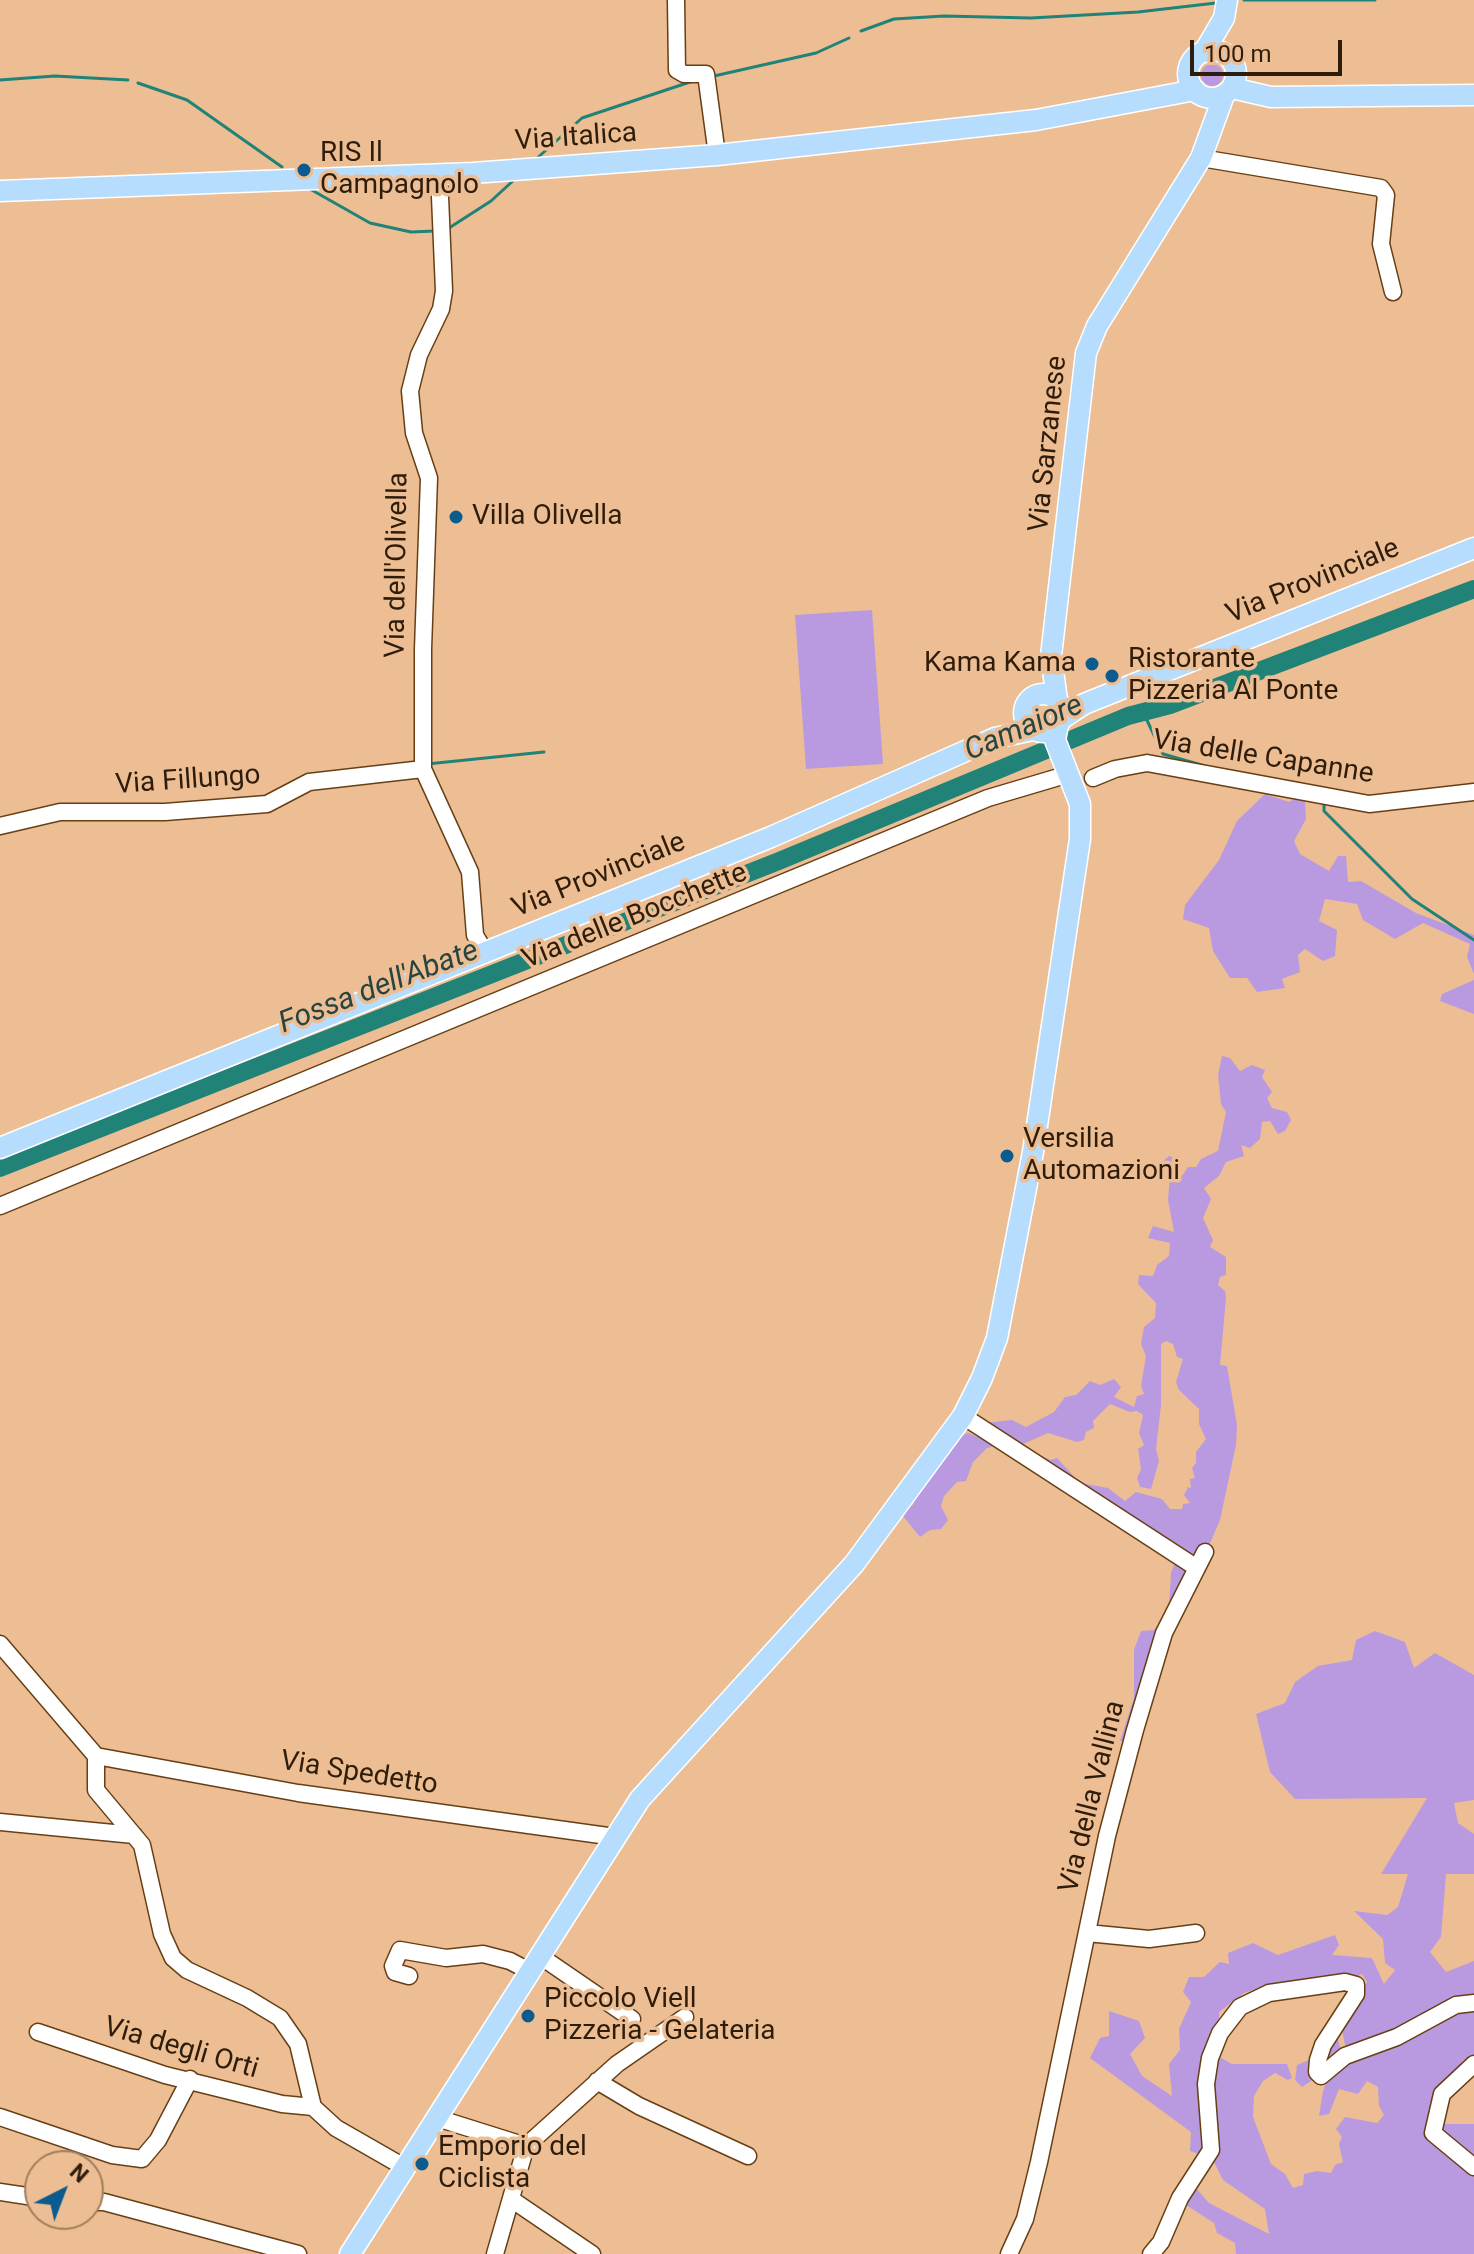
<!DOCTYPE html>
<style>
body{margin:0}
#map{position:relative;width:1474px;height:2254px;overflow:hidden;background:#edbe93;font-family:Roboto,sans-serif}
canvas{display:block}
.north{position:absolute;left:24px;top:2150px;width:80px;height:80px;box-sizing:border-box;background:#edbe93;border:2px solid #a17e5d;border-radius:50%;rotate:42deg;font-size:22px;font-weight:700;line-height:32px;text-align:center;color:#2f1d0c}
.north::after{content:'';display:block;margin:auto;width:28px;height:36px;background:#0c5b8e;clip-path:polygon(50% 0,100% 100%,50% 72%,0 100%)}
.scale{position:absolute;left:1190px;top:40px;width:152px;height:36px;box-sizing:border-box;border:4px solid #2f1d0c;border-top:0;padding-left:10px;font-size:24px;line-height:28px;white-space:nowrap;color:#2f1d0c;-webkit-text-stroke:6px #edbe93;paint-order:stroke}
</style>
<div id="map">
<canvas width="1474" height="2254"></canvas>
<div class="north">N</div>
<div class="scale">100 m</div>
</div>
<script>
const c = document.querySelector('canvas').getContext('2d');
c.lineJoin = 'round';
function fill(path, color) {
  c.fillStyle = color;
  c.fill(path, 'evenodd');
}
function shape(rows) {
  const path = new Path2D();
  for (const r of rows) {
    if (r.length === 3) {
      path.moveTo(r[0] + r[2], r[1]);
      path.arc(r[0], r[1], r[2], 0, 2 * Math.PI);
      continue;
    }
    path.moveTo(r[0], r[1]);
    for (let i = 2; i < r.length; i += 2) path.lineTo(r[i], r[i + 1]);
  }
  return path;
}
function strokePath(path, color, width, dash) {
  c.strokeStyle = color;
  c.lineWidth = width;
  c.lineCap = dash ? 'butt' : 'round';
  c.setLineDash(dash || []);
  c.stroke(path);
}
function write(font, color, halo, rows, align = 'center') {
  c.font = font + ' Roboto,sans-serif';
  c.lineWidth = 7;
  c.setLineDash([]);
  c.textBaseline = 'middle';
  c.strokeStyle = halo;
  c.fillStyle = color;
  for (const [text, x, y, turn = 0] of rows) {
    c.save();
    c.translate(x, y);
    c.rotate((+turn || 0) * Math.PI / 180);
    c.textAlign = isNaN(turn) ? turn : align;
    if (halo) c.strokeText(text, 0, 0);
    c.fillText(text, 0, 0);
    c.restore();
  }
}
fill(shape([
 [1212,75,11],
 [872,610,883,764,806,769,795,615],
 [1265,794,1289,802,1297,798,1305,802,1306,819,1294,841,1300,854,1329,871,1338,856,1346,856,1348,882,1361,881,1416,913,1474,935,1474,974,1467,957,1470,944,1423,923,1395,939,1363,920,1357,904,1325,899,1319,921,1337,930,1335,956,1323,961,1305,949,1298,955,1300,972,1282,979,1285,988,1257,992,1247,978,1230,978,1213,951,1209,928,1183,919,1185,905,1219,860,1237,821],
 [1474,980,1474,1014,1440,1001,1442,994],
 [1222,1056,1230,1058,1240,1071,1252,1065,1265,1070,1262,1077,1272,1092,1267,1098,1272,1108,1287,1112,1291,1120,1285,1131,1278,1134,1270,1121,1262,1122,1260,1139,1250,1148,1241,1145,1244,1156,1226,1162,1219,1176,1204,1188,1211,1199,1203,1218,1213,1240,1210,1247,1226,1257,1226,1275,1220,1277,1218,1285,1225,1291,1226,1298,1220,1365,1227,1366,1237,1425,1236,1445,1220,1520,1125,1741,1120,1741,1134,1698,1134,1650,1141,1631,1154,1630,1162,1621,1169,1606,1171,1573,1176,1560,994,1446,987,1448,973,1462,966,1481,957,1482,944,1496,941,1506,948,1520,941,1529,930,1530,920,1537,903,1516,903,1509,913,1505,916,1491,932,1467,939,1465,939,1459,958,1437,968,1433,978,1437,984,1423,1012,1420,1026,1427,1054,1412,1065,1397,1076,1395,1090,1381,1100,1385,1114,1379,1121,1387,1114,1397,1134,1407,1137,1396,1144,1394,1141,1386,1146,1356,1141,1344,1144,1327,1155,1318,1156,1303,1138,1284,1139,1275,1153,1276,1157,1265,1169,1256,1170,1243,1148,1238,1153,1226,1174,1232,1168,1200,1170,1175,1164,1170,1162,1162,1169,1156,1174,1158,1174,1168,1182,1176,1188,1167,1196,1167,1201,1159,1218,1151,1226,1112,1221,1104,1218,1075],
 [1166,1341,1173,1344,1177,1357,1183,1359,1176,1382,1179,1390,1199,1409,1199,1424,1206,1439,1196,1452,1196,1463,1192,1468,1195,1478,1190,1479,1191,1488,1188,1487,1184,1495,1190,1503,1183,1504,1182,1509,1170,1509,1162,1499,1136,1492,1125,1501,1108,1488,1080,1483,1057,1458,1051,1460,1016,1447,1048,1433,1077,1442,1084,1440,1086,1432,1094,1428,1093,1421,1110,1404,1130,1412,1137,1411,1143,1415,1139,1433,1144,1445,1138,1449,1141,1469,1137,1478,1140,1487,1151,1489,1159,1461,1156,1449,1161,1405,1161,1344],
 [1375,1631,1405,1642,1414,1668,1435,1653,1474,1675,1474,1800,1454,1803,1458,1823,1474,1834,1474,1874,1446,1874,1441,1937,1430,1952,1446,1972,1474,1961,1474,2059,1463,2060,1455,2075,1438,2124,1474,2124,1474,2254,1236,2254,1235,2243,1217,2233,1214,2223,1183,2203,1196,2188,1209,2203,1269,2234,1265,2209,1223,2180,1212,2158,1190,2151,1191,2132,1090,2058,1100,2038,1109,2036,1109,2011,1139,2021,1145,2038,1130,2054,1142,2076,1172,2096,1169,2064,1180,2050,1179,2029,1191,2002,1183,1992,1189,1977,1204,1977,1220,1962,1229,1964,1228,1953,1253,1943,1278,1955,1335,1935,1339,1945,1332,1955,1372,1958,1384,1984,1395,1970,1385,1963,1383,1939,1354,1911,1387,1915,1398,1907,1408,1874,1381,1874,1427,1798,1295,1799,1270,1772,1256,1714,1285,1703,1295,1682,1318,1666,1352,1660,1356,1640],
 [1362,1974,1367,1982,1341,2026,1346,2049,1341,2051,1337,2035,1316,2057,1297,2065,1295,2080,1302,2087,1311,2081,1313,2072,1330,2073,1323,2091,1319,2116,1329,2114,1339,2089,1358,2094,1367,2081,1378,2087,1379,2106,1384,2115,1377,2123,1345,2117,1336,2129,1342,2137,1339,2144,1343,2162,1335,2165,1331,2173,1317,2171,1304,2174,1303,2185,1293,2188,1285,2174,1271,2164,1253,2117,1254,2096,1263,2081,1275,2073,1288,2080,1292,2078,1287,2064,1232,2064,1207,2050,1219,2021,1219,2012,1244,1993,1271,1984,1282,1987,1323,1975,1324,1981,1351,1979]
]), '#b99ae0');
strokePath(shape([
 [1244,0,1375,0],
 [861,31,894,19,944,16,1031,18,1138,12,1216,3],
 [714,76,816,53,849,38],
 [0,80,55,76,128,80],
 [138,83,187,100,282,167],
 [535,160,582,118,693,81],
 [310,189,370,223,411,232,435,231],
 [449,228,491,201,515,179],
 [1144,714,1163,754,1205,766],
 [427,764,544,752],
 [1324,802,1324,811,1412,899,1474,940]
]), '#218277', 3);
strokePath(shape([
 [0,1168,779,861,1128,716,1170,705,1474,589]
]), '#218277', 18);
const minor = shape([
 [676,0,677,70,684,74,706,74,717,155],
 [1201,158,1381,188,1386,195,1381,244,1393,292],
 [439,173,444,291,441,309,419,355,410,391,414,433,429,478,423,649,423,769,470,872,475,935,485,952],
 [1093,778,1115,769,1147,763,1369,804,1474,792],
 [0,826,60,812,165,812,267,804,309,782,423,769],
 [0,1206,988,798,1069,774],
 [963,1416,1197,1568],
 [0,1644,96,1756],
 [96,1756,96,1790,142,1845,162,1934,173,1958,187,1970,247,1998,280,2018,298,2044,313,2107,336,2128,404,2167],
 [96,1756,298,1793,615,1837],
 [0,1822,134,1835],
 [1087,1933,1149,1939,1196,1933],
 [540,1956,632,2019],
 [409,1976,395,1972,393,1966,400,1950,446,1958,483,1954,510,1961,529,1971],
 [38,2032,165,2075,282,2104,313,2107],
 [1474,2064,1442,2094,1433,2133,1474,2167],
 [597,2081,639,2106,748,2156],
 [0,2117,112,2155,142,2159,158,2140,190,2079],
 [437,2118,526,2146],
 [0,2192,40,2198],
 [511,2199,592,2254],
 [88,2202,104,2202,298,2254],
 [495,2254,526,2146,617,2064,685,2017],
 [1009,2254,1025,2219,1039,2162,1107,1836,1135,1730,1164,1633,1205,1552],
 [1151,2254,1161,2242,1180,2198,1211,2150,1206,2084,1210,2058,1220,2033,1240,2007,1269,1993,1345,1982,1356,1985,1356,1994,1323,2045,1318,2060,1317,2072,1321,2076,1345,2056,1397,2037,1456,2005,1474,2003]
]);
const major = shape([
 [1212,74,24],
 [1204,52,1224,18,1227,0],
 [1232,88,1271,97,1474,95],
 [0,191,473,173,717,155,1036,120,1195,90],
 [1043,713,19],
 [1057,700,1051,656,1086,353,1097,326,1201,158,1224,95],
 [1061,719,1084,704,1474,548],
 [0,1148,771,837,995,738,1033,730],
 [350,2254,640,1799,854,1564,963,1416,982,1378,997,1338,1033,1152,1080,839,1080,804,1055,740,1058,725]
]);
strokePath(minor, '#673f14', 19);
strokePath(major, '#fff', 23);
strokePath(minor, '#fff', 16);
strokePath(major, '#b6ddfe', 20);
for (const [x, y, r, color] of [
 [304,170,8,"#0c5b8e"],
 [456,517,8,"#0c5b8e"],
 [1092,664,8,"#0c5b8e"],
 [1112,676,8,"#0c5b8e"],
 [1007,1156,8,"#0c5b8e"],
 [528,2016,8,"#0c5b8e"],
 [422,2164,8,"#0c5b8e"]
]) {
  const dot = new Path2D();
  dot.arc(x, y, r, 0, 2 * Math.PI);
  c.fillStyle = color;
  c.fill(dot);
  strokePath(dot, '#edbe93', 3);
}
write('28px', '#2f1d0c', '#edbe93', [
 ["Via Italica",576,138,-4],
 ["Via Sarzanese",1049,444,-84],
 ["Via dell'Olivella",398,565,-89],
 ["Via Provinciale",1313,582,-22],
 ["Via delle Capanne",1263,758,9],
 ["Via Fillungo",188,781,-4],
 ["Via Provinciale",599,876,-22],
 ["Via delle Bocchette",635,917,-22],
 ["Via Spedetto",359,1774,9],
 ["Via della Vallina",1093,1797,-76],
 ["Via degli Orti",181,2049,16]
]);
write('28px', '#2f1d0c', '#edbe93', [
 ["RIS Il",320,154],
 ["Campagnolo",320,186],
 ["Villa Olivella",472,517],
 ["Ristorante",1128,660],
 ["Pizzeria Al Ponte",1128,692],
 ["Kama Kama",1076,664,"right"],
 ["Versilia",1023,1140],
 ["Automazioni",1023,1172],
 ["Piccolo Viell",544,2000],
 ["Pizzeria - Gelateria",544,2032],
 ["Emporio del",438,2148],
 ["Ciclista",438,2180]
], 'left');
write('italic 30px', '#274440', '#edbe93', [
 ["Camaiore",1024,729,-23],
 ["Fossa dell'Abate",379,988,-21]
]);
</script>
